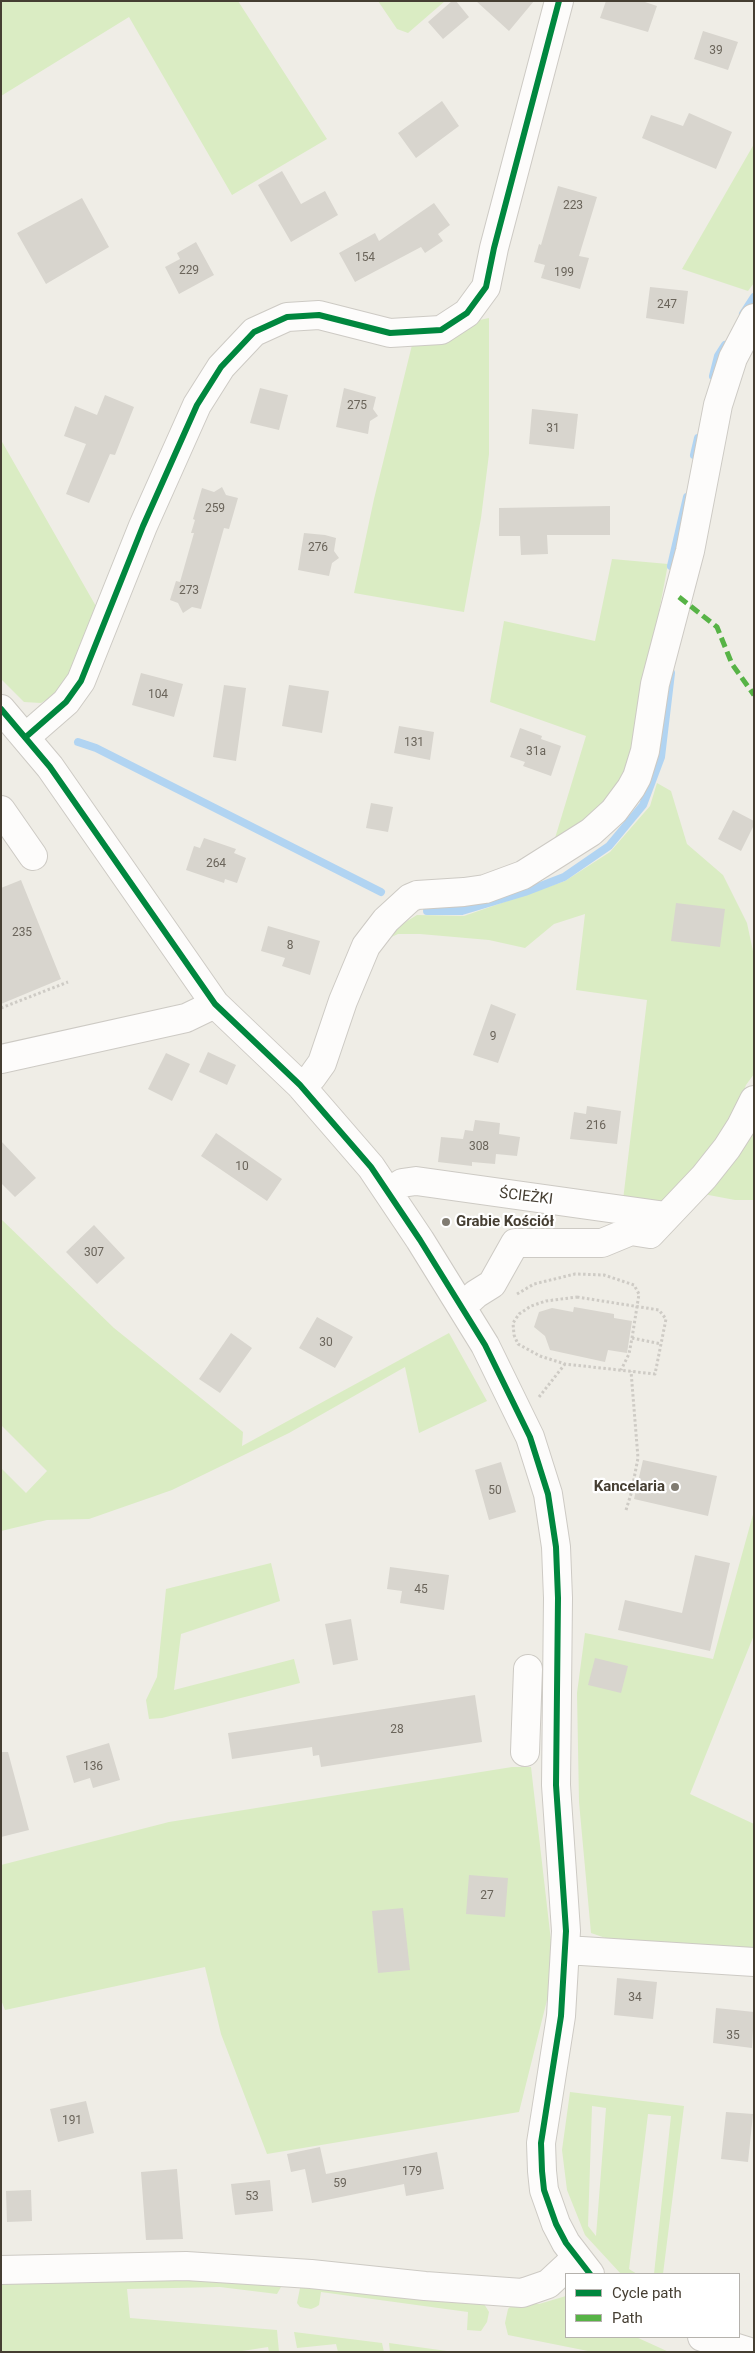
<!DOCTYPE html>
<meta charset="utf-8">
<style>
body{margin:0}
#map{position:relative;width:755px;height:2353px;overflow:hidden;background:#efede6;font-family:Roboto,sans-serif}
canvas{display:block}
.frame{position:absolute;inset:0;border:2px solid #453e32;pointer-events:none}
.legend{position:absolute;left:565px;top:2273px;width:175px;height:65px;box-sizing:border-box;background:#fff;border:1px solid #b5b2ad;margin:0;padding:6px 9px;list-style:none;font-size:15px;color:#453e32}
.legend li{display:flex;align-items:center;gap:10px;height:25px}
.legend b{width:25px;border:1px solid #b5b2ad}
</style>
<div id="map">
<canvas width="755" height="2353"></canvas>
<div class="frame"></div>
<ul class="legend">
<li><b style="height:6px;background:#00873e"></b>Cycle path</li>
<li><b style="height:6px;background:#57b346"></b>Path</li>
</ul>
</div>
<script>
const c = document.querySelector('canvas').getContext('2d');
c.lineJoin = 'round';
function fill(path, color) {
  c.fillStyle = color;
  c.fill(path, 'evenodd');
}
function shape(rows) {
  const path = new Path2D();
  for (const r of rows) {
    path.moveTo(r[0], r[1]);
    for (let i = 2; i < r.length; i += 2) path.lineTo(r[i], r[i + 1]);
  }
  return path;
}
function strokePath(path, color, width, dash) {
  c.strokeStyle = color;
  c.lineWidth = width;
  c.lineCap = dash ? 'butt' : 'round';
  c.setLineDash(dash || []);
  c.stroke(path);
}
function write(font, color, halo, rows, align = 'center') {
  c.font = font + ' Roboto,sans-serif';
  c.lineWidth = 4.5;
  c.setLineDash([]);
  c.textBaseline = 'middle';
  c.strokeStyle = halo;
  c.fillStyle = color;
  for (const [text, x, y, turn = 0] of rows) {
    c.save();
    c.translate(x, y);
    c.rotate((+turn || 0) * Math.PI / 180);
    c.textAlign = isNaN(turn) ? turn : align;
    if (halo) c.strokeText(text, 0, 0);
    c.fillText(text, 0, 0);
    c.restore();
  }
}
fill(shape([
 [1,1,238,1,327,139,232,195,129,17,1,96],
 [378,1,445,1,408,33,397,29],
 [754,144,754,283,748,291,682,269],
 [489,318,489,454,481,518,464,612,354,593,374,499,412,345,475,321],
 [1,440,97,608,67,682,54,695,41,703,24,702,1,679],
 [612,559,668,564,629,770,602,808,552,848,586,736,490,702,504,621,595,641],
 [657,783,671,791,687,844,723,875,747,923,754,956,754,1074,746,1085,727,1134,669,1203,623,1200,647,1000,576,990,585,914,554,924,525,948,489,940,420,934,398,934,385,940,399,926,417,915,464,916,565,881,610,852,650,806],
 [754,1115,754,1200,735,1200,698,1193],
 [1,1219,114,1328,243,1432,242,1446,449,1333,487,1401,419,1433,405,1367,289,1433,172,1490,89,1519,47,1520,1,1531,1,1468,26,1493,47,1471,1,1425],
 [754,1511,754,1635,690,1794,754,1824,754,1953,629,1946,591,1933,579,1802,577,1693,585,1633,713,1659],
 [271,1563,280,1601,181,1634,174,1690,294,1659,300,1683,162,1718,149,1719,146,1700,157,1677,166,1589],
 [512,1767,531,1767,551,1941,550,1988,519,2112,267,2154,221,2034,205,1967,5,2010,1,2000,1,1865,169,1822],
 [570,2092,684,2106,663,2274,654,2274,671,2116,648,2114,629,2269,637,2274,621,2274,585,2235,567,2190,562,2150],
 [592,2106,606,2108,596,2236,588,2226],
 [276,2279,281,2287,277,2294,220,2287,127,2289,130,2318,277,2330,279,2352,269,2352,268,2347,236,2352,1,2352,1,2282],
 [310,2282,483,2302,489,2312,487,2322,481,2331,467,2330,468,2312,321,2292,319,2305,316,2307,311,2309,300,2307,297,2303,300,2288],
 [566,2296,566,2337,636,2337,669,2352,593,2352,508,2335,505,2323,508,2309,516,2301,539,2304],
 [294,2332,382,2343,384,2352,338,2352,336,2344,297,2348],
 [389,2343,454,2352,390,2352]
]), '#daecc3');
strokePath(shape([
 [743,314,754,297],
 [713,376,718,356,725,345],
 [694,455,698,438],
 [671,566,687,497],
 [78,742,96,748,381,892],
 [427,911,462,911,525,892,564,877,609,846,643,805,661,757,671,673]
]), '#b1d4f2', 8);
fill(shape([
 [452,1,456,1,469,17,443,39,428,22],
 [476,1,534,1,509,31],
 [606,1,642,1,657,6,648,32,600,18],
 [703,31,738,42,728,70,694,59],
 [442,101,459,126,416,158,398,133],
 [689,113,732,132,716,169,642,138,651,115,683,126],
 [282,171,301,204,325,191,338,215,291,242,258,185],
 [558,186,597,197,579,256,589,258,580,289,541,278,545,265,534,262,539,244,541,245],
 [82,198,109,247,46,284,17,233],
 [434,203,450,225,438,234,443,241,425,253,421,247,355,282,339,253,375,233,379,241],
 [196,242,214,275,179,294,165,267,180,259,177,253],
 [650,287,688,291,684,324,646,318],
 [260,388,288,395,279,430,250,423],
 [344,388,376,397,373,409,378,416,370,421,368,434,336,427],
 [105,395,134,407,115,455,110,454,89,503,66,494,86,444,64,436,75,406,97,415],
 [532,409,578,414,574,449,529,444],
 [222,487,226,495,238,498,229,529,224,528,201,609,192,607,183,613,178,603,170,600,176,581,180,582,194,533,191,533,195,520,193,519,202,488,214,492],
 [610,506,610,535,547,535,548,554,521,555,520,536,499,536,499,508],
 [304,533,325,535,336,538,334,551,339,558,332,563,329,576,298,570],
 [141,673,183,684,174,717,132,705],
 [224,685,246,688,236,761,213,757],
 [289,685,329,691,322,733,282,726],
 [399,726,434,732,430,760,394,753],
 [520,728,542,736,541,739,561,746,551,776,523,766,525,762,510,757],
 [371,803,393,807,388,832,366,828],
 [733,810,754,821,754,825,741,851,718,839],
 [204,838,236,849,234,853,246,858,237,883,225,879,224,883,186,870,194,846,200,848],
 [21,880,61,979,1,1004,1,888],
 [676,903,725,909,720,947,671,941],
 [268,926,320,941,310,975,282,966,285,958,261,951],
 [491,1004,516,1014,498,1063,473,1055],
 [208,1052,236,1065,227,1085,199,1072],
 [166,1053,190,1064,172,1101,148,1089],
 [587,1106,621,1111,617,1144,570,1139,574,1112,586,1114],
 [475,1120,500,1123,499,1134,520,1137,517,1156,496,1154,495,1164,472,1162,472,1166,438,1162,441,1137,463,1139,465,1130,473,1131],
 [216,1133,282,1179,267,1201,201,1156],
 [1,1141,36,1178,15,1197,1,1183],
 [94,1225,125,1258,97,1284,66,1252],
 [574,1307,614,1314,614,1318,632,1321,627,1353,608,1350,605,1362,550,1350,545,1336,534,1327,539,1312,552,1308,573,1312],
 [317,1317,353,1337,335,1368,299,1348],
 [231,1333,252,1348,220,1393,199,1379],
 [643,1460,717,1476,708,1516,634,1499],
 [501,1462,516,1512,489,1520,475,1470],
 [695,1555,730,1563,710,1651,618,1630,625,1600,682,1613],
 [390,1567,449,1575,444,1610,400,1603,402,1591,387,1589],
 [351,1619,358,1660,333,1665,325,1624],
 [595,1658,628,1666,621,1693,588,1685],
 [475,1695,482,1742,321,1767,319,1755,313,1756,312,1747,232,1759,228,1733],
 [109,1743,120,1780,93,1788,90,1778,74,1783,66,1756],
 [1,1752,8,1752,29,1830,1,1837],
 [469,1875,508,1878,505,1917,466,1914],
 [403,1908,410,1970,378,1973,372,1911],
 [617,1978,657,1982,653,2019,614,2015],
 [716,2008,754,2012,752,2048,713,2043],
 [86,2101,94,2133,58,2142,50,2109],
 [726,2112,753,2114,748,2162,721,2159],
 [320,2147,326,2174,437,2152,444,2189,406,2196,404,2184,312,2203,305,2169,291,2172,287,2154],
 [177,2169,183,2239,146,2240,141,2172],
 [270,2180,273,2211,235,2215,231,2184],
 [31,2190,32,2221,7,2222,6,2191]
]), '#d8d5ce');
const minor = shape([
 [1,709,50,767,215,1004,300,1085,371,1167,420,1240,485,1345,530,1437,548,1494,556,1547,558,1598,556,1785,566,1931,561,2016,541,2143,542,2171,544,2190,556,2224,566,2243,590,2274],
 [27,736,66,702,81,681,143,526,197,405,221,367,254,332,287,317,319,315,390,333,441,330,467,313,486,287,494,248,559,1],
 [1,810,33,856],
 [1,1059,186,1018,215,1004],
 [300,1085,312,1077,322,1063,343,1001,366,946,386,920,410,898,417,895,464,892,485,889,523,875,591,832,614,811,631,788,637,777,645,751,655,684,690,551,718,405,733,358,754,318],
 [389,1192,402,1183,416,1181,666,1216],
 [462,1307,476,1294,492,1284,515,1243,602,1243,631,1231,650,1234,704,1177,727,1148,741,1126,754,1100],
 [525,1752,528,1669],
 [566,1950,754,1962],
 [1,2270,186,2266,311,2274,425,2286,522,2293,548,2284,576,2258],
 [702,2337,750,2352]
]);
strokePath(minor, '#cdcac4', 30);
strokePath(shape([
 [1,1008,68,982],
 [517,1294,534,1284,575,1274,604,1275,634,1285,639,1294,632,1338,629,1354,621,1370],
 [577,1297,659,1310,666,1319,655,1374,565,1364,540,1356,518,1344,514,1335,513,1323,519,1314,531,1306,546,1301,577,1297],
 [632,1338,661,1344],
 [539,1397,565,1364],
 [626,1510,631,1494,638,1458,631,1371]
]), '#cecbc5', 3, [2.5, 2.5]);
strokePath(minor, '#fdfcfb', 28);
strokePath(shape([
 [679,597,717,627,732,664,754,695]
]), '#57b346', 5, [10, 5]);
strokePath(shape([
 [1,709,50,767,215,1004,300,1085,371,1167,420,1240,485,1345,530,1437,548,1494,556,1547,558,1598,556,1785,566,1931,561,2016,541,2143,542,2171,544,2190,556,2224,566,2243,590,2274],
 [27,736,66,702,81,681,143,526,197,405,221,367,254,332,287,317,319,315,390,333,441,330,467,313,486,287,494,248,559,1]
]), '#00873e', 6);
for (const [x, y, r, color] of [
 [446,1222,5,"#807b71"],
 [675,1487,5,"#807b71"]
]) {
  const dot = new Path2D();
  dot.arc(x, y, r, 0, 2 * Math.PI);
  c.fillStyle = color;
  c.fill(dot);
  strokePath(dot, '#fff', 2);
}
write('12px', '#6a645a', null, [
 ["39",716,51],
 ["223",573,206],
 ["154",365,258],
 ["229",189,271],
 ["199",564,273],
 ["247",667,305],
 ["275",357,406],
 ["31",553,429],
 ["259",215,509],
 ["276",318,548],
 ["273",189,591],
 ["104",158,695],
 ["131",414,743],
 ["31a",536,752],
 ["264",216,864],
 ["235",22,933],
 ["8",290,946],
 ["9",493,1037],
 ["216",596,1126],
 ["308",479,1147],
 ["10",242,1167],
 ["307",94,1253],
 ["30",326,1343],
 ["50",495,1491],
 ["45",421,1590],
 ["28",397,1730],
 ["136",93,1767],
 ["27",487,1896],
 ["34",635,1998],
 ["35",733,2036],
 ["191",72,2121],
 ["179",412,2172],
 ["59",340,2184],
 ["53",252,2197]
]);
write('15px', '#453e32', '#fff', [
 ["ŚCIEŻKI",526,1197,7]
]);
write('bold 15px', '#453e32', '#fff', [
 ["Grabie Kościół",456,1222],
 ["Kancelaria",665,1487,"right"]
], 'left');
</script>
